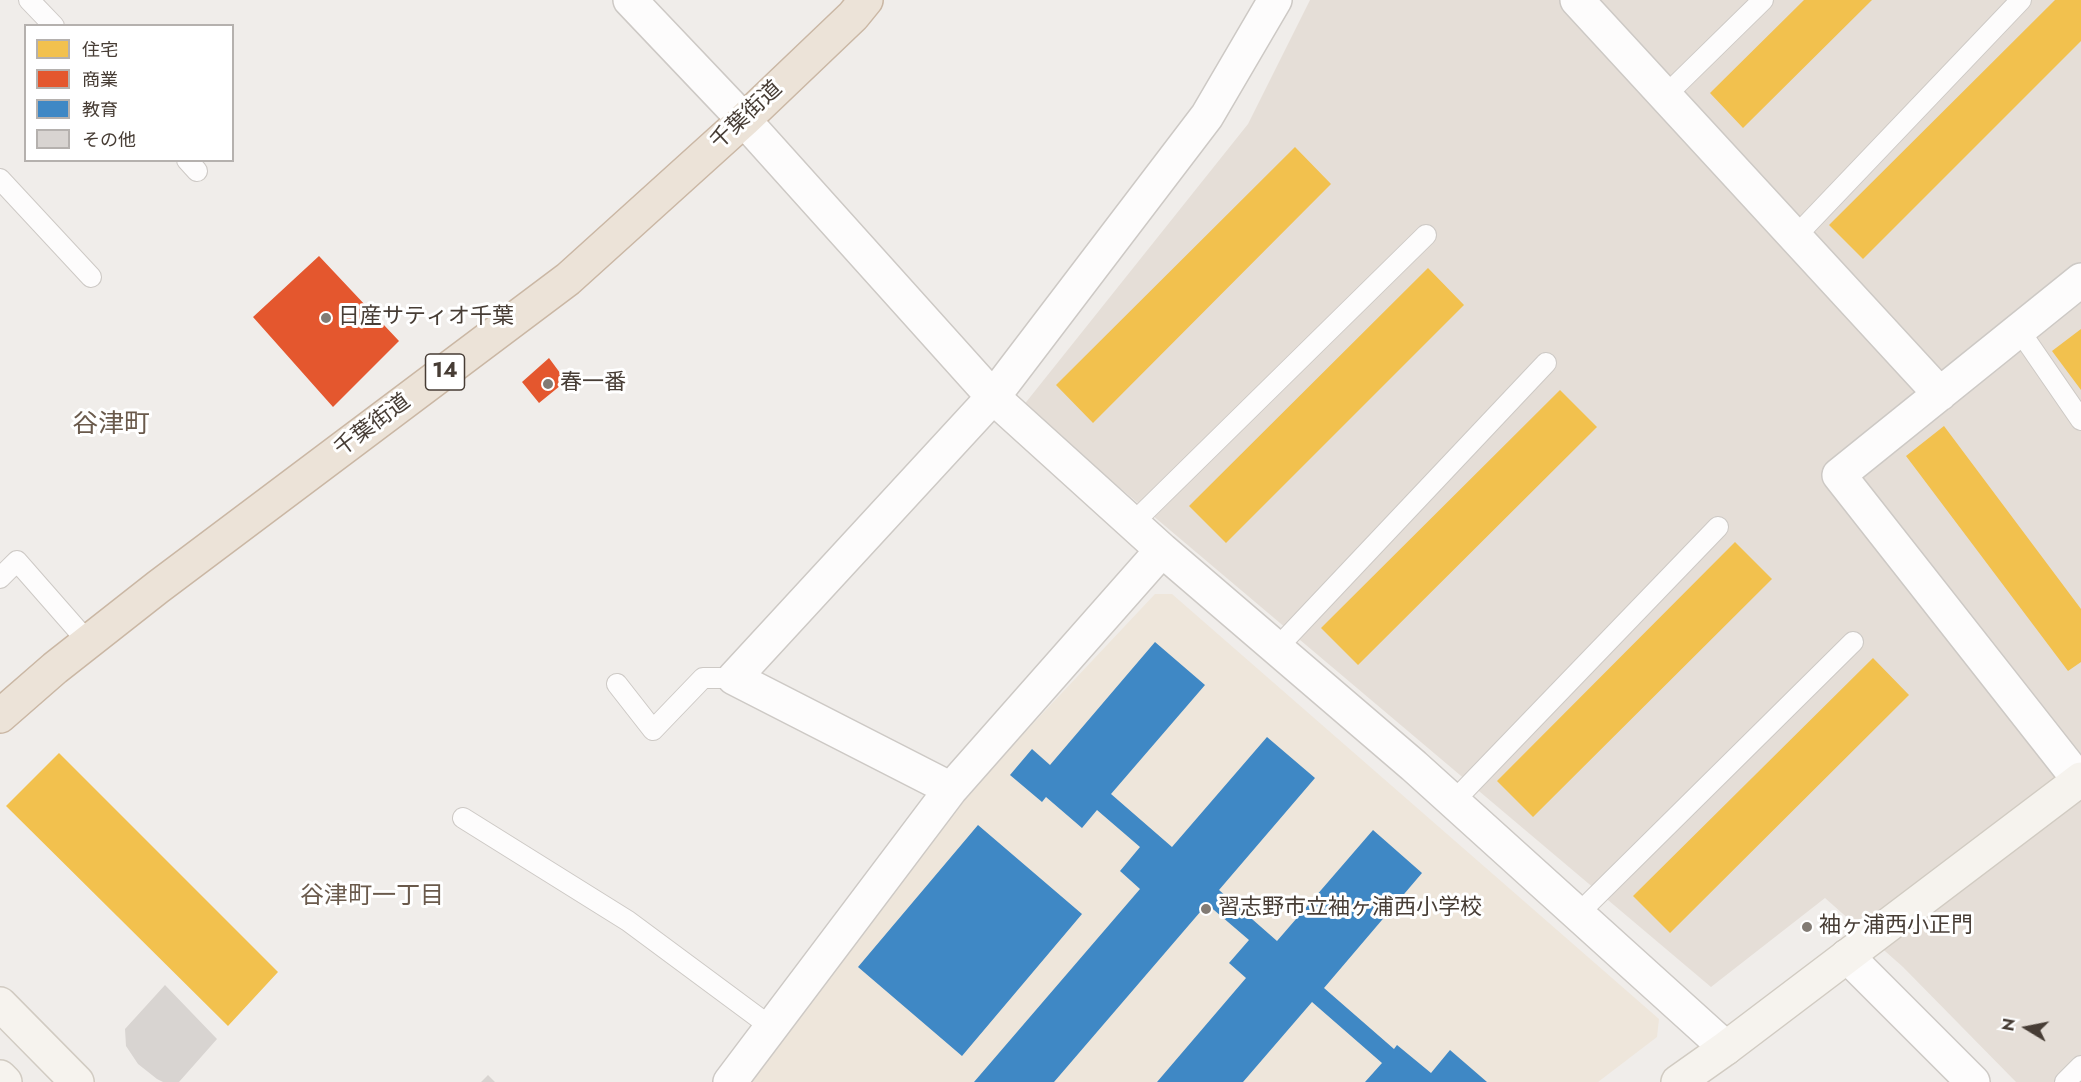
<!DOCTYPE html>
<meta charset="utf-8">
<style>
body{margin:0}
#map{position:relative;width:2081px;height:1082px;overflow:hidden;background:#f0edea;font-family:Jost,"Noto Sans JP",sans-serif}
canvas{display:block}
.legend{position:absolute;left:24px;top:24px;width:210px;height:138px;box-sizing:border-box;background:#fff;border:2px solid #b5b1ae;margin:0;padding:8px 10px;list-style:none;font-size:18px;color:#473d35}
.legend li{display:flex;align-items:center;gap:12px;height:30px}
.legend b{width:30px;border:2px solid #b5b1ae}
.north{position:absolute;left:1997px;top:998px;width:60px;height:60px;-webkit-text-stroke:4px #fff;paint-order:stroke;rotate:280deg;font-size:16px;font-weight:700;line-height:24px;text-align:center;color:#473d35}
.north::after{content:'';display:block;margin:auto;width:21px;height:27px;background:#473d35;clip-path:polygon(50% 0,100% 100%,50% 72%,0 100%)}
</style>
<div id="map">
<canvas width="2081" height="1082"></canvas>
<ul class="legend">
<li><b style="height:16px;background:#f2c14e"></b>住宅</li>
<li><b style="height:16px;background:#e4572e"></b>商業</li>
<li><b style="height:16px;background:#3f88c5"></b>教育</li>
<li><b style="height:16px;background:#d8d4d1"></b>その他</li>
</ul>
<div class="north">N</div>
</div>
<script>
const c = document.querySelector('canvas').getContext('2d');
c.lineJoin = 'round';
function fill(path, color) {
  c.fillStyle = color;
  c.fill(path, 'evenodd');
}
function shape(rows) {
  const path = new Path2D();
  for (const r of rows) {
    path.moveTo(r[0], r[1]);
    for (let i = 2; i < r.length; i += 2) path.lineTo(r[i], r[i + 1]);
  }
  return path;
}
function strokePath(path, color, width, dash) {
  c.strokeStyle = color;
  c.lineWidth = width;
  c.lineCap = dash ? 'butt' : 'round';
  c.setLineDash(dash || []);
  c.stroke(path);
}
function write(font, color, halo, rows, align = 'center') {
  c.font = font + ' Jost,"Noto Sans JP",sans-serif';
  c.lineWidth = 6;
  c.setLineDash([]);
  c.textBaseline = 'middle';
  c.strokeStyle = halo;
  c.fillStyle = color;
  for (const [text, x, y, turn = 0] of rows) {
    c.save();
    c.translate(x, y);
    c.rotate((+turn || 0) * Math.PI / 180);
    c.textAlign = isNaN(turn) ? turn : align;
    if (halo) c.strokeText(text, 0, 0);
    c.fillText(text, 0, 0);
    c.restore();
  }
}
fill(shape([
 [1310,0,2081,0,2081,1082,2016,1082,1903,967,1825,898,1711,987,1023,406,1248,124]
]), '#e5ded7');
fill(shape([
 [1155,594,1172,594,1659,1019,1657,1037,1598,1082,751,1082,962,799]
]), '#eee6db');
fill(shape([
 [1804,0,1872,0,1743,128,1710,93],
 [2055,0,2081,0,2081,41,1863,259,1829,225],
 [1295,147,1331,184,1093,423,1056,385],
 [1428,268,1464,305,1226,543,1189,506],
 [2081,329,2081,390,2052,351],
 [1560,390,1597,427,1358,665,1321,628],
 [1944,426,2081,609,2081,662,2068,671,1906,456],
 [1735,542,1772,579,1533,817,1497,781],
 [1873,658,1909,695,1670,933,1633,896],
 [59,753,278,972,228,1026,6,806]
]), '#f2c14e');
fill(shape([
 [319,256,399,341,333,407,253,317],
 [549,358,566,381,539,403,522,382]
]), '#e4572e');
fill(shape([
 [1155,642,1205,685,1111,794,1172,847,1267,737,1315,778,1219,890,1277,941,1373,830,1422,873,1324,988,1394,1049,1397,1045,1431,1073,1450,1050,1487,1082,1365,1082,1382,1063,1312,1002,1243,1082,1157,1082,1246,978,1229,963,1249,940,1207,904,1054,1082,974,1082,1140,889,1120,871,1140,847,1097,810,1082,828,1046,797,1042,802,1010,775,1032,749,1050,765],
 [978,825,1082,914,962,1056,858,967]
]), '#3f88c5');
fill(shape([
 [165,985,217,1039,179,1082,163,1082,157,1079,138,1064,126,1046,125,1029],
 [488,1075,495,1082,481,1082]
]), '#d8d4d1');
const lane = shape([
 [29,0,54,26],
 [1665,96,1763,0],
 [187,160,197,171],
 [0,179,91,277],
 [1795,237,2021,0],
 [2019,330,2081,420],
 [1133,523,1426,235],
 [0,578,17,561,88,642],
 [1277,648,1546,363],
 [617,684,653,730,703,678,734,678],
 [1453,802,1718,527],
 [463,818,628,921,771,1027],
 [1578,914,1853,642],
 [2065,1082,2081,1066]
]);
const street = shape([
 [630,0,744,120,993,397,1162,550,1414,766,1726,1048],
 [1577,0,1940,394],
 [2079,780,1839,475,2081,280],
 [951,789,734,678,993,397,1207,116,1275,0],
 [1847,956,1973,1082],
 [730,1082,951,789,1162,550]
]);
const secondary = shape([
 [0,1004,77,1082],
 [0,1077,5,1082],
 [1678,1082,1726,1048,2081,779]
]);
const highway = shape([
 [0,716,55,668,158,587,568,279,744,120,853,16,866,0]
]);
strokePath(lane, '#cdc9c5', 22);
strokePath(street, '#cdc9c5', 36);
strokePath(secondary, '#d1cbc2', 36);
strokePath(highway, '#cab7a4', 36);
strokePath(lane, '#fdfcfc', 20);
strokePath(street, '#fdfcfc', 33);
strokePath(secondary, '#f6f3ee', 33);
strokePath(highway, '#ece3d8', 33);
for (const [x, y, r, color] of [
 [326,318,6,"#827b74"],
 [548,384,6,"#827b74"],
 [1206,909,6,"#827b74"],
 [1807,927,6,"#827b74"]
]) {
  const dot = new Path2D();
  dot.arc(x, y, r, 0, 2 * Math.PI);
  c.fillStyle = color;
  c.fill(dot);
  strokePath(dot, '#fff', 2);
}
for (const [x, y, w] of [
 [445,372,39]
]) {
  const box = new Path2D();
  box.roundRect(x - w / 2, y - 18, w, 36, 4.5);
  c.fillStyle = '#fff';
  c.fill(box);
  strokePath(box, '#473d35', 1.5);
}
write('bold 21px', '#473d35', null, [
 ["14",445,372]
]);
write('22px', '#473d35', '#fff', [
 ["千葉街道",747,116,-43],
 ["千葉街道",373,426,-37]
]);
write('22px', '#473d35', '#fff', [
 ["日産サティオ千葉",338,318],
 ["春一番",560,384],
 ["習志野市立袖ヶ浦西小学校",1218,909],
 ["袖ヶ浦西小正門",1819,927]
], 'left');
write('24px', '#6a5a4c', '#fff', [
 ["谷津町一丁目",372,897]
]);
write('26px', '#6a5a4c', '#fff', [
 ["谷津町",111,426]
]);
</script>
